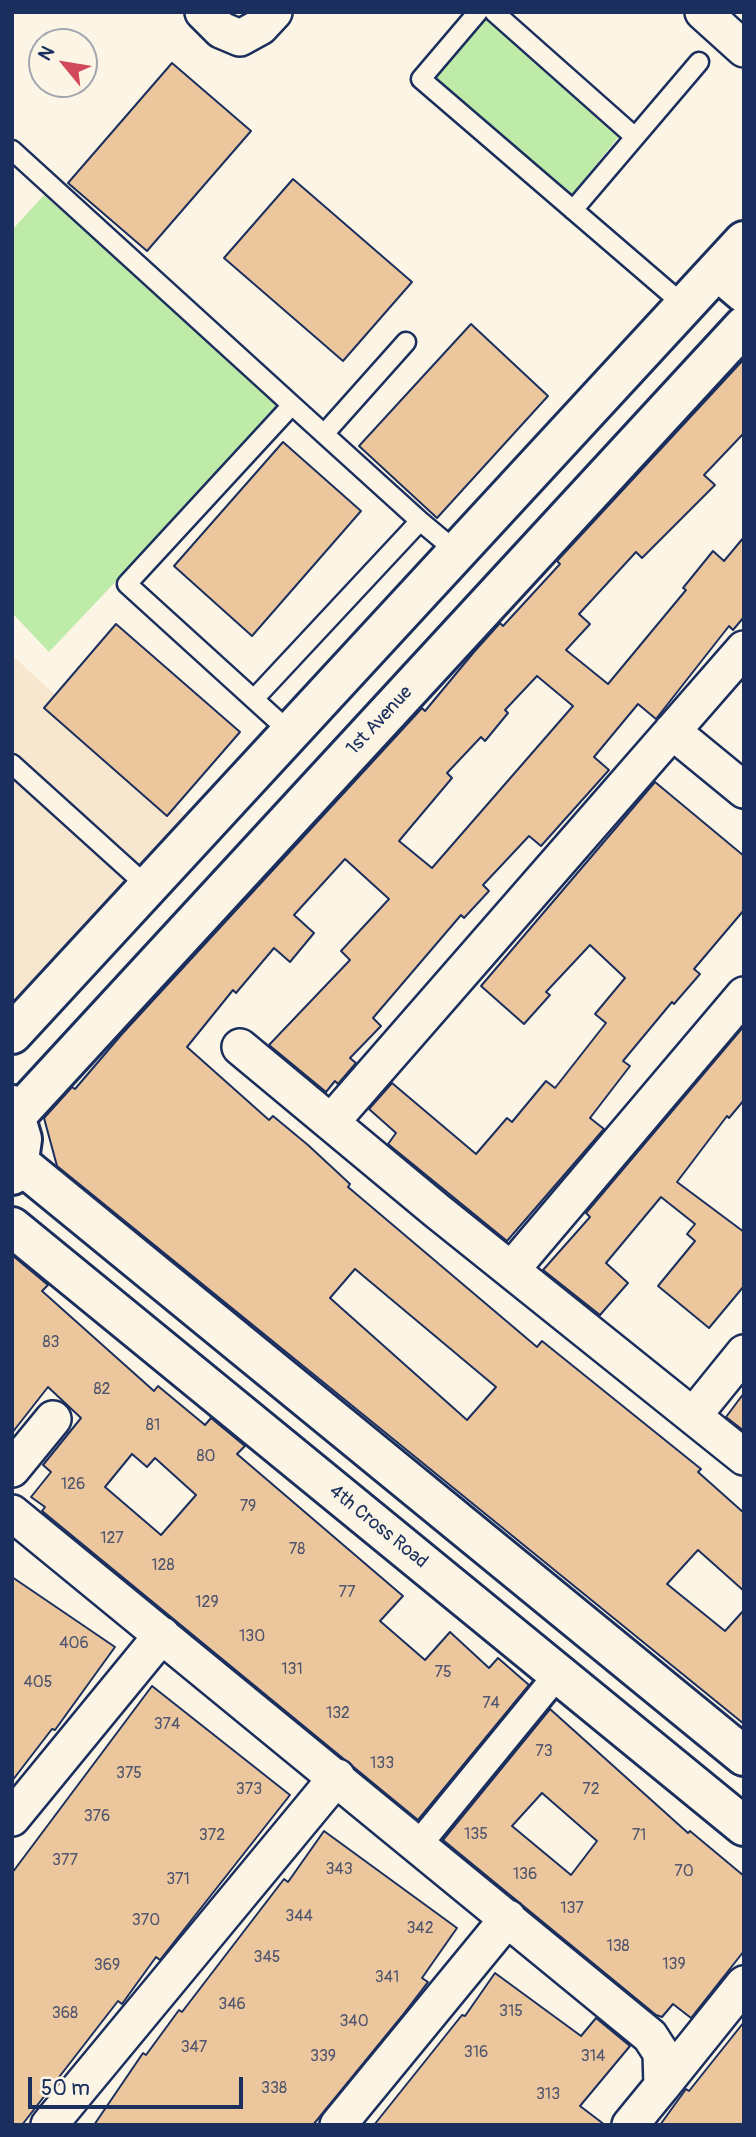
<!DOCTYPE html>
<style>
body{margin:0}
#map{position:relative;width:756px;height:2137px;overflow:hidden;background:#fcf5e5;font-family:Pangolin,sans-serif}
canvas{display:block}
.frame{position:absolute;inset:0;border:14px solid #1b2f5e;pointer-events:none}
.north{position:absolute;left:28px;top:28px;width:70px;height:70px;box-sizing:border-box;background:#fcf5e5;border:2px solid #a2a6af;border-radius:50%;rotate:300deg;font-size:19px;font-weight:700;line-height:28px;text-align:center;color:#1b2f5e}
.north::after{content:'';display:block;margin:auto;width:24px;height:32px;background:#d1495b;clip-path:polygon(50% 0,100% 100%,50% 72%,0 100%)}
.scale{position:absolute;left:28px;top:2077px;width:215px;height:32px;box-sizing:border-box;border:4px solid #1b2f5e;border-top:0;padding-left:9px;font-size:21px;line-height:24px;white-space:nowrap;color:#1b2f5e;-webkit-text-stroke:5px #fcf5e5;paint-order:stroke}
</style>
<div id="map">
<canvas width="756" height="2137"></canvas>
<div class="frame"></div>
<div class="north">N</div>
<div class="scale">50 m</div>
</div>
<script>
const c = document.querySelector('canvas').getContext('2d');
c.lineJoin = 'round';
function fill(path, color) {
  c.fillStyle = color;
  c.fill(path, 'evenodd');
}
function shape(rows) {
  const path = new Path2D();
  for (const r of rows) {
    path.moveTo(r[0], r[1]);
    for (let i = 2; i < r.length; i += 2) path.lineTo(r[i], r[i + 1]);
  }
  return path;
}
function strokePath(path, color, width, dash) {
  c.strokeStyle = color;
  c.lineWidth = width;
  c.lineCap = dash ? 'butt' : 'round';
  c.setLineDash(dash || []);
  c.stroke(path);
}
function write(font, color, halo, rows, align = 'center') {
  c.font = font + ' Pangolin,sans-serif';
  c.lineWidth = 5;
  c.setLineDash([]);
  c.textBaseline = 'middle';
  c.strokeStyle = halo;
  c.fillStyle = color;
  for (const [text, x, y, turn = 0] of rows) {
    c.save();
    c.translate(x, y);
    c.rotate((+turn || 0) * Math.PI / 180);
    c.textAlign = isNaN(turn) ? turn : align;
    if (halo) c.strokeText(text, 0, 0);
    c.fillText(text, 0, 0);
    c.restore();
  }
}
fill(shape([
 [12,655,192,822,12,1004]
]), '#f7e7cf');
fill(shape([
 [485,17,620,135,569,198,433,77],
 [44,195,282,406,49,652,12,613,12,230]
]), '#bfeba8');
const building = shape([
 [172,63,251,131,147,251,68,183,172,63],
 [293,179,412,282,343,361,224,258,293,179],
 [471,324,548,396,437,518,359,446,471,324],
 [744,359,744,433,704,475,715,485,642,558,636,552,579,614,590,624,566,650,608,684,686,590,683,588,713,551,724,561,744,537,744,617,733,630,729,626,656,719,638,704,594,757,609,770,541,846,529,836,483,885,489,891,464,918,461,915,373,1018,381,1026,350,1058,356,1063,338,1084,335,1081,326,1092,269,1045,350,960,341,951,389,899,345,859,294,915,314,933,290,962,274,948,236,993,233,990,187,1047,269,1120,273,1116,308,1145,350,1184,348,1187,537,1347,542,1341,701,1469,698,1472,744,1513,744,1591,698,1550,667,1584,725,1631,744,1610,744,1724,57,1166,44,1118,72,1087,75,1089,122,1034,422,708,425,711,474,652,500,623,503,626,560,564,557,561,744,359],
 [537,676,573,706,432,868,399,841,452,778,447,773,481,737,485,741,508,713,505,710,537,676],
 [355,1269,496,1387,467,1420,330,1298,355,1269],
 [283,442,361,511,252,636,174,566,283,442],
 [116,624,240,732,167,816,44,708,116,624],
 [655,782,744,856,744,910,694,969,700,974,674,1004,672,1002,623,1061,630,1066,590,1118,604,1129,507,1241,388,1144,396,1133,369,1109,392,1083,476,1154,507,1118,512,1122,546,1081,555,1088,606,1023,595,1014,625,978,590,945,546,992,550,995,524,1024,481,986,655,782],
 [744,1026,744,1100,729,1118,727,1116,677,1182,744,1232,744,1286,709,1328,658,1286,695,1241,687,1234,695,1224,661,1197,606,1263,628,1283,600,1315,543,1270,590,1217,586,1213,744,1026],
 [12,1255,48,1285,42,1291,154,1391,158,1386,205,1425,211,1418,245,1446,237,1454,403,1596,380,1621,425,1660,450,1632,489,1668,498,1658,529,1685,418,1820,42,1511,45,1507,31,1497,51,1472,43,1465,81,1418,48,1387,12,1433,12,1255],
 [132,1454,147,1467,155,1458,196,1495,161,1535,105,1487,132,1454],
 [744,1393,744,1431,726,1417,744,1393],
 [12,1577,115,1647,55,1730,52,1729,12,1781,12,1577],
 [152,1686,290,1795,160,1960,156,1957,122,2004,118,2001,22,2125,12,2125,12,1873,152,1686],
 [550,1709,688,1833,690,1831,744,1876,744,1951,691,2018,673,2004,662,2017,656,2015,443,1840,550,1709],
 [542,1793,597,1841,571,1875,512,1826,542,1793],
 [324,1831,457,1928,422,1978,428,1982,402,2016,313,2125,94,2125,143,2053,146,2055,179,2010,182,2012,284,1879,288,1882,324,1831],
 [495,1973,581,2036,596,2018,630,2046,580,2106,605,2125,374,2125,462,2015,465,2016,495,1973],
 [744,2022,744,2125,660,2125,686,2089,689,2091,744,2022]
]);
fill(building, '#ecc69c');
strokePath(building, '#1b2f5e', 2);
const service = shape([
 [478,12,421,79,685,306],
 [494,12,635,137],
 [12,150,292,405,127,584,291,733],
 [573,210,699,62],
 [292,405,324,434,406,342],
 [420,521,457,552],
 [254,699,420,521,324,434],
 [12,764,148,887]
]);
const pedestrian = shape([
 [418,1845,558,1674]
]);
const minor = shape([
 [203,12,221,30,240,38,260,27,274,12],
 [703,12,744,49],
 [672,731,744,790],
 [240,1047,436,1210,744,1457],
 [332,1121,744,649],
 [511,1270,744,995],
 [693,1416,744,1353],
 [12,1469,53,1419],
 [12,1513,650,2036,661,2053,662,2086,630,2125],
 [12,1818,162,1635],
 [662,2086,744,1984],
 [49,2125,337,1777],
 [338,2125,508,1918]
]);
const tertiary = shape([
 [18,1162,744,1756],
 [12,1227,744,1826]
]);
const secondary = shape([
 [717,270,744,293],
 [12,1034,744,241],
 [12,1105,22,1139,19,1160,12,1175],
 [17,1115,744,326]
]);
strokePath(service, '#1b2f5e', 23);
strokePath(pedestrian, '#1b2f5e', 32);
strokePath(minor, '#1b2f5e', 40);
strokePath(tertiary, '#1b2f5e', 44);
strokePath(secondary, '#1b2f5e', 44);
strokePath(service, '#fcf5e5', 18);
strokePath(pedestrian, '#fcf5e5', 26);
strokePath(minor, '#fcf5e5', 35);
strokePath(tertiary, '#fcf5e5', 38);
strokePath(secondary, '#fcf5e5', 38);
write('16px', '#4f556e', null, [
 ["83",51,1343],
 ["82",102,1390],
 ["81",153,1426],
 ["80",206,1457],
 ["126",73,1485],
 ["79",248,1507],
 ["127",112,1539],
 ["78",297,1550],
 ["128",163,1566],
 ["77",347,1593],
 ["129",207,1603],
 ["130",252,1637],
 ["406",74,1644],
 ["131",292,1670],
 ["75",443,1673],
 ["405",38,1683],
 ["74",491,1704],
 ["132",338,1714],
 ["374",167,1725],
 ["73",544,1752],
 ["133",382,1764],
 ["375",129,1774],
 ["373",249,1790],
 ["72",591,1790],
 ["376",97,1817],
 ["135",476,1835],
 ["372",212,1836],
 ["71",639,1836],
 ["377",65,1861],
 ["343",339,1870],
 ["70",684,1872],
 ["136",525,1875],
 ["371",178,1880],
 ["137",572,1909],
 ["344",299,1917],
 ["370",146,1921],
 ["342",420,1929],
 ["138",618,1947],
 ["345",267,1958],
 ["139",674,1965],
 ["369",107,1966],
 ["341",387,1978],
 ["346",232,2005],
 ["315",511,2012],
 ["368",65,2014],
 ["340",354,2022],
 ["347",194,2048],
 ["316",476,2053],
 ["339",323,2057],
 ["314",593,2057],
 ["338",274,2089],
 ["313",548,2095]
]);
write('19px', '#1b2f5e', '#fcf5e5', [
 ["1st Avenue",380,721,-47],
 ["4th Cross Road",378,1527,39]
]);
</script>
